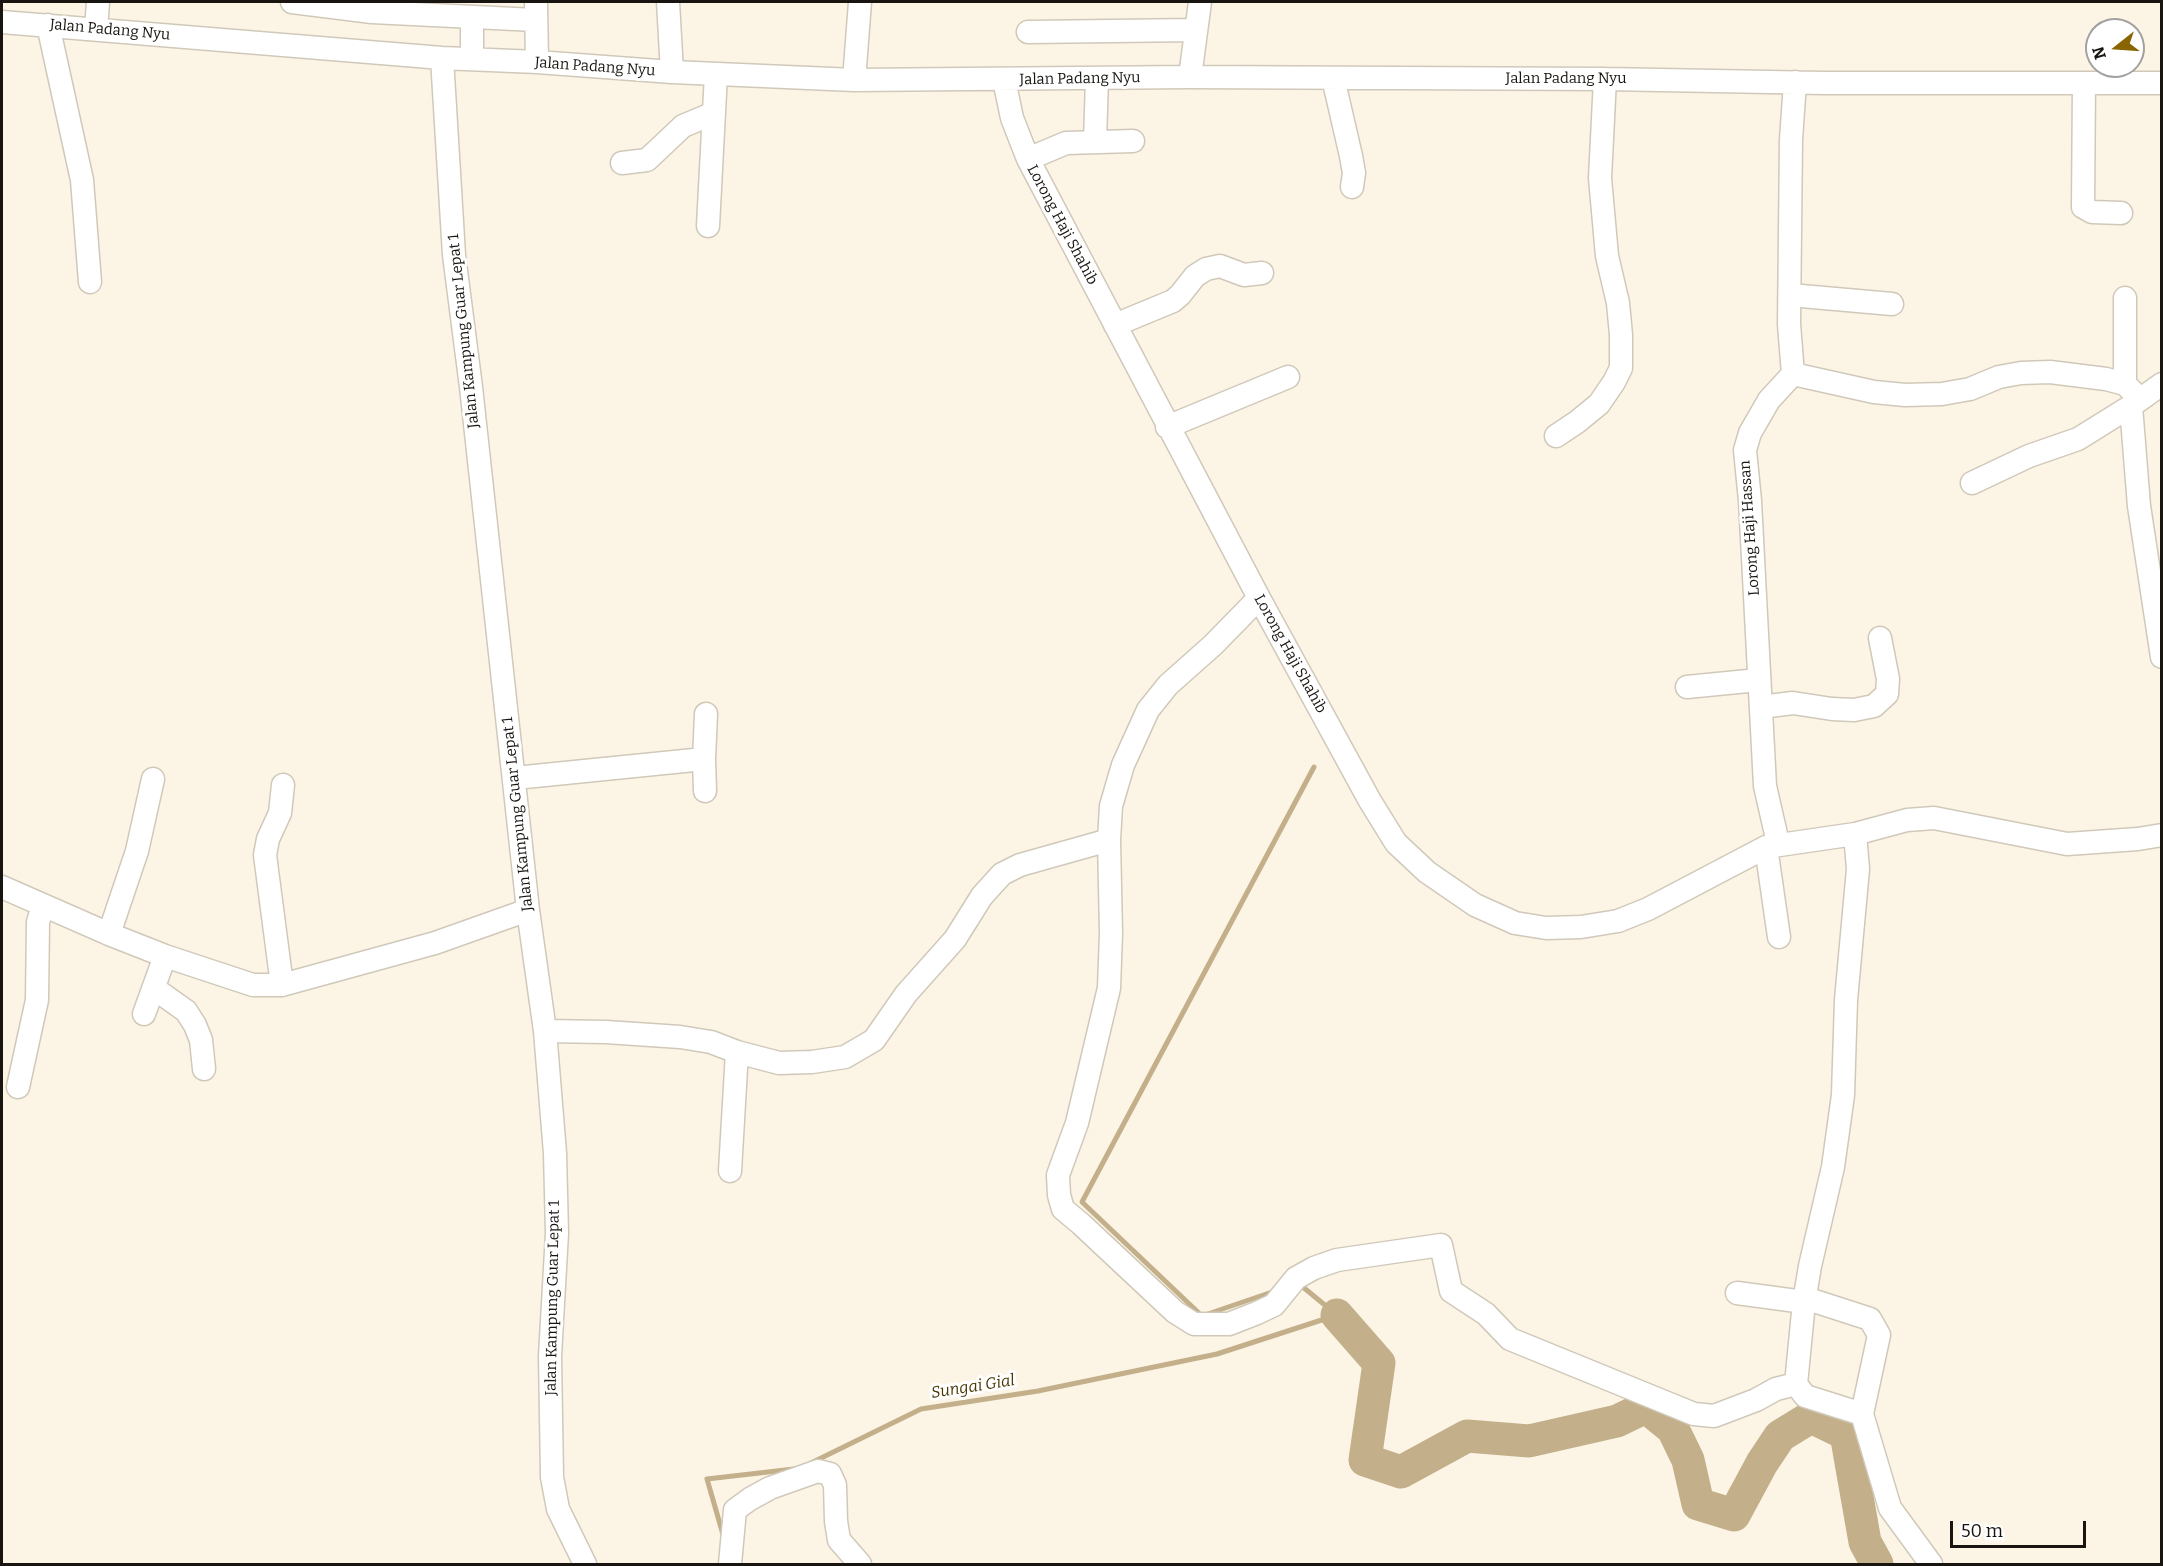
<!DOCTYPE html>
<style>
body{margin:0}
#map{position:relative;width:2163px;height:1566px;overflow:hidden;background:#fcf5e6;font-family:Bitter,serif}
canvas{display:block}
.frame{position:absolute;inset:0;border:3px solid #181510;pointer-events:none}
.north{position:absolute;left:2085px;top:18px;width:60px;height:60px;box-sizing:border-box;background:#fff;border:2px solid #a3a19f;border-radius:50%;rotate:253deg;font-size:16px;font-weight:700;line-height:24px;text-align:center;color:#181510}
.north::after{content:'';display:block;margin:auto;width:21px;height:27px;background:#886501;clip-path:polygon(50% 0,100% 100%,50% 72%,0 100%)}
.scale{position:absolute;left:1950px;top:1521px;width:136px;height:27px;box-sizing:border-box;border:3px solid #181510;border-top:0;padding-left:8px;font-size:18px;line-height:21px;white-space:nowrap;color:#181510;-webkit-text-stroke:4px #fff;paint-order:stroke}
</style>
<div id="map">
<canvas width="2163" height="1566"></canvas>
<div class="frame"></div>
<div class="north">N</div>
<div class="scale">50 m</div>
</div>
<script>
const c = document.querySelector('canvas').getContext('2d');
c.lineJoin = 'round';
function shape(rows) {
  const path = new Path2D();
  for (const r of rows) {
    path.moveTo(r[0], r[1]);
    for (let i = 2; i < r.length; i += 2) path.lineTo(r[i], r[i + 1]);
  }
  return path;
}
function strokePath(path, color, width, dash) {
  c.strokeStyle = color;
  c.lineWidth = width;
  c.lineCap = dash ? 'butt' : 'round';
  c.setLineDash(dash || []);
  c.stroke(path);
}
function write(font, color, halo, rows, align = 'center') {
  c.font = font + ' Bitter,serif';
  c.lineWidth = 6;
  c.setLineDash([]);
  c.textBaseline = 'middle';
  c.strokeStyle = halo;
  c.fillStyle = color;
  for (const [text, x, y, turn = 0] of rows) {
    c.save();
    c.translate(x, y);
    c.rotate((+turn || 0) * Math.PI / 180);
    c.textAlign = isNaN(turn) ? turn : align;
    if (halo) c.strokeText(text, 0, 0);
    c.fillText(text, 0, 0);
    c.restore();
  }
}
strokePath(shape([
 [1298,1283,1337,1315],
 [1275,1291,1202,1316,1082,1202,1314,767],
 [811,1463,921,1409,1038,1391,1217,1354,1337,1315],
 [724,1538,707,1479,794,1469]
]), '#c3b08b', 5);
strokePath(shape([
 [1337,1315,1379,1363,1365,1460,1401,1472,1467,1436,1529,1441,1617,1421,1646,1407,1673,1429,1688,1460,1698,1504,1734,1515,1762,1463,1780,1436,1811,1417,1846,1434,1865,1542,1877,1564]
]), '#c3b08b', 33);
const minor = shape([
 [292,2,372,12,535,20],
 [536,2,537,62],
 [668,2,672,72],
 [2,22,442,58,537,62,672,72,854,80,1190,77,1605,79,1824,83,2162,83],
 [48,25,82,180,90,282],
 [96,29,98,2],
 [1028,32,1196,30],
 [442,58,454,255,471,387,528,910,545,1031,555,1153,557,1233,550,1356,552,1477,558,1509,585,1564],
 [472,59,472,17],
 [1190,77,1200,2],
 [1333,78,1351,156,1354,173,1352,187],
 [854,80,860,2],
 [1004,80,1012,118,1028,159,1259,598,1370,801,1396,843,1427,872,1475,905,1515,923,1546,928,1581,927,1618,921,1648,909,1766,847,1855,834,1907,820,1934,818,2067,844,2138,839,2162,835],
 [2084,83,2083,207,2092,212,2121,213],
 [1095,141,1097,79],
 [1028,159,1066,143,1133,141],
 [622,163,647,160,683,126,714,113],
 [708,226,716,74],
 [1790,295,1892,304],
 [2125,298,2125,384],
 [1115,325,1173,301,1180,295,1195,276,1206,269,1220,266,1244,275,1262,273],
 [1793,374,1874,392,1905,395,1942,394,1970,389,1999,377,2021,373,2050,372,2106,379,2125,384,2140,399],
 [2162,384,2131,406,2139,506,2162,657],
 [1167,427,1288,377],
 [1556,436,1577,422,1599,404,1614,382,1621,368,1621,335,1618,303,1607,256,1600,178,1605,79],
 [1972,483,2029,456,2078,439,2131,406],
 [1259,598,1213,645,1168,685,1148,710,1123,765,1111,806,1109,840,1111,933,1109,988,1077,1123,1058,1175,1059,1195,1063,1209,1081,1224,1175,1312,1194,1324,1229,1324,1257,1313,1274,1305,1296,1278,1314,1268,1337,1260,1441,1245,1451,1291,1486,1314,1510,1339,1694,1414,1714,1416,1756,1400,1776,1389,1796,1384],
 [1687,687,1758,680],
 [1761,707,1793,703,1832,709,1854,710,1874,706,1887,694,1888,679,1880,638],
 [704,759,706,714],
 [515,778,704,759,705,791],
 [1855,834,1858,869,1846,1000,1843,1095,1833,1167,1810,1266,1804,1302,1796,1384,1805,1396,1862,1414,1890,1508,1931,1564],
 [1778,843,1765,786,1750,501,1745,450,1750,433,1769,400,1793,374,1789,324,1791,140,1795,82],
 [1766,847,1779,937],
 [2,887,109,934,165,956,253,985,282,985,435,943,528,910],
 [109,934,137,851,153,779],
 [282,985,265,855,268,839,280,813,283,785],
 [155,989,186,1011,195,1025,201,1040,204,1069],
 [144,1014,165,956],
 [545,1031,606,1032,680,1037,711,1042,737,1052,779,1063,812,1062,845,1057,874,1040,906,994,955,939,982,896,1002,874,1020,865,1109,840],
 [18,1087,37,1000,38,922,43,905],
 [730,1171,737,1052],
 [1737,1293,1804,1302],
 [1805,1298,1870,1319,1879,1335,1862,1414],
 [730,1564,735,1510,750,1499,770,1488,818,1471,830,1474,835,1485,836,1521,839,1540,860,1564]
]);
strokePath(minor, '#d0c9ba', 25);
strokePath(minor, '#fff', 22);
write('15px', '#181510', '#fff', [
 ["Jalan Padang Nyu",110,30,5],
 ["Jalan Padang Nyu",595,67,4],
 ["Jalan Padang Nyu",1080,79,-1],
 ["Jalan Padang Nyu",1566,79],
 ["Lorong Haji Shahib",1062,225,62],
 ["Jalan Kampung Guar Lepat 1",464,331,-96],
 ["Lorong Haji Hassan",1750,528,-94],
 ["Lorong Haji Shahib",1290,654,61],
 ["Jalan Kampung Guar Lepat 1",518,814,-96],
 ["Jalan Kampung Guar Lepat 1",553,1298,-89]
]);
write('italic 16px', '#4a3604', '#fff', [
 ["Sungai Gial",973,1387,-9]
]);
</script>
